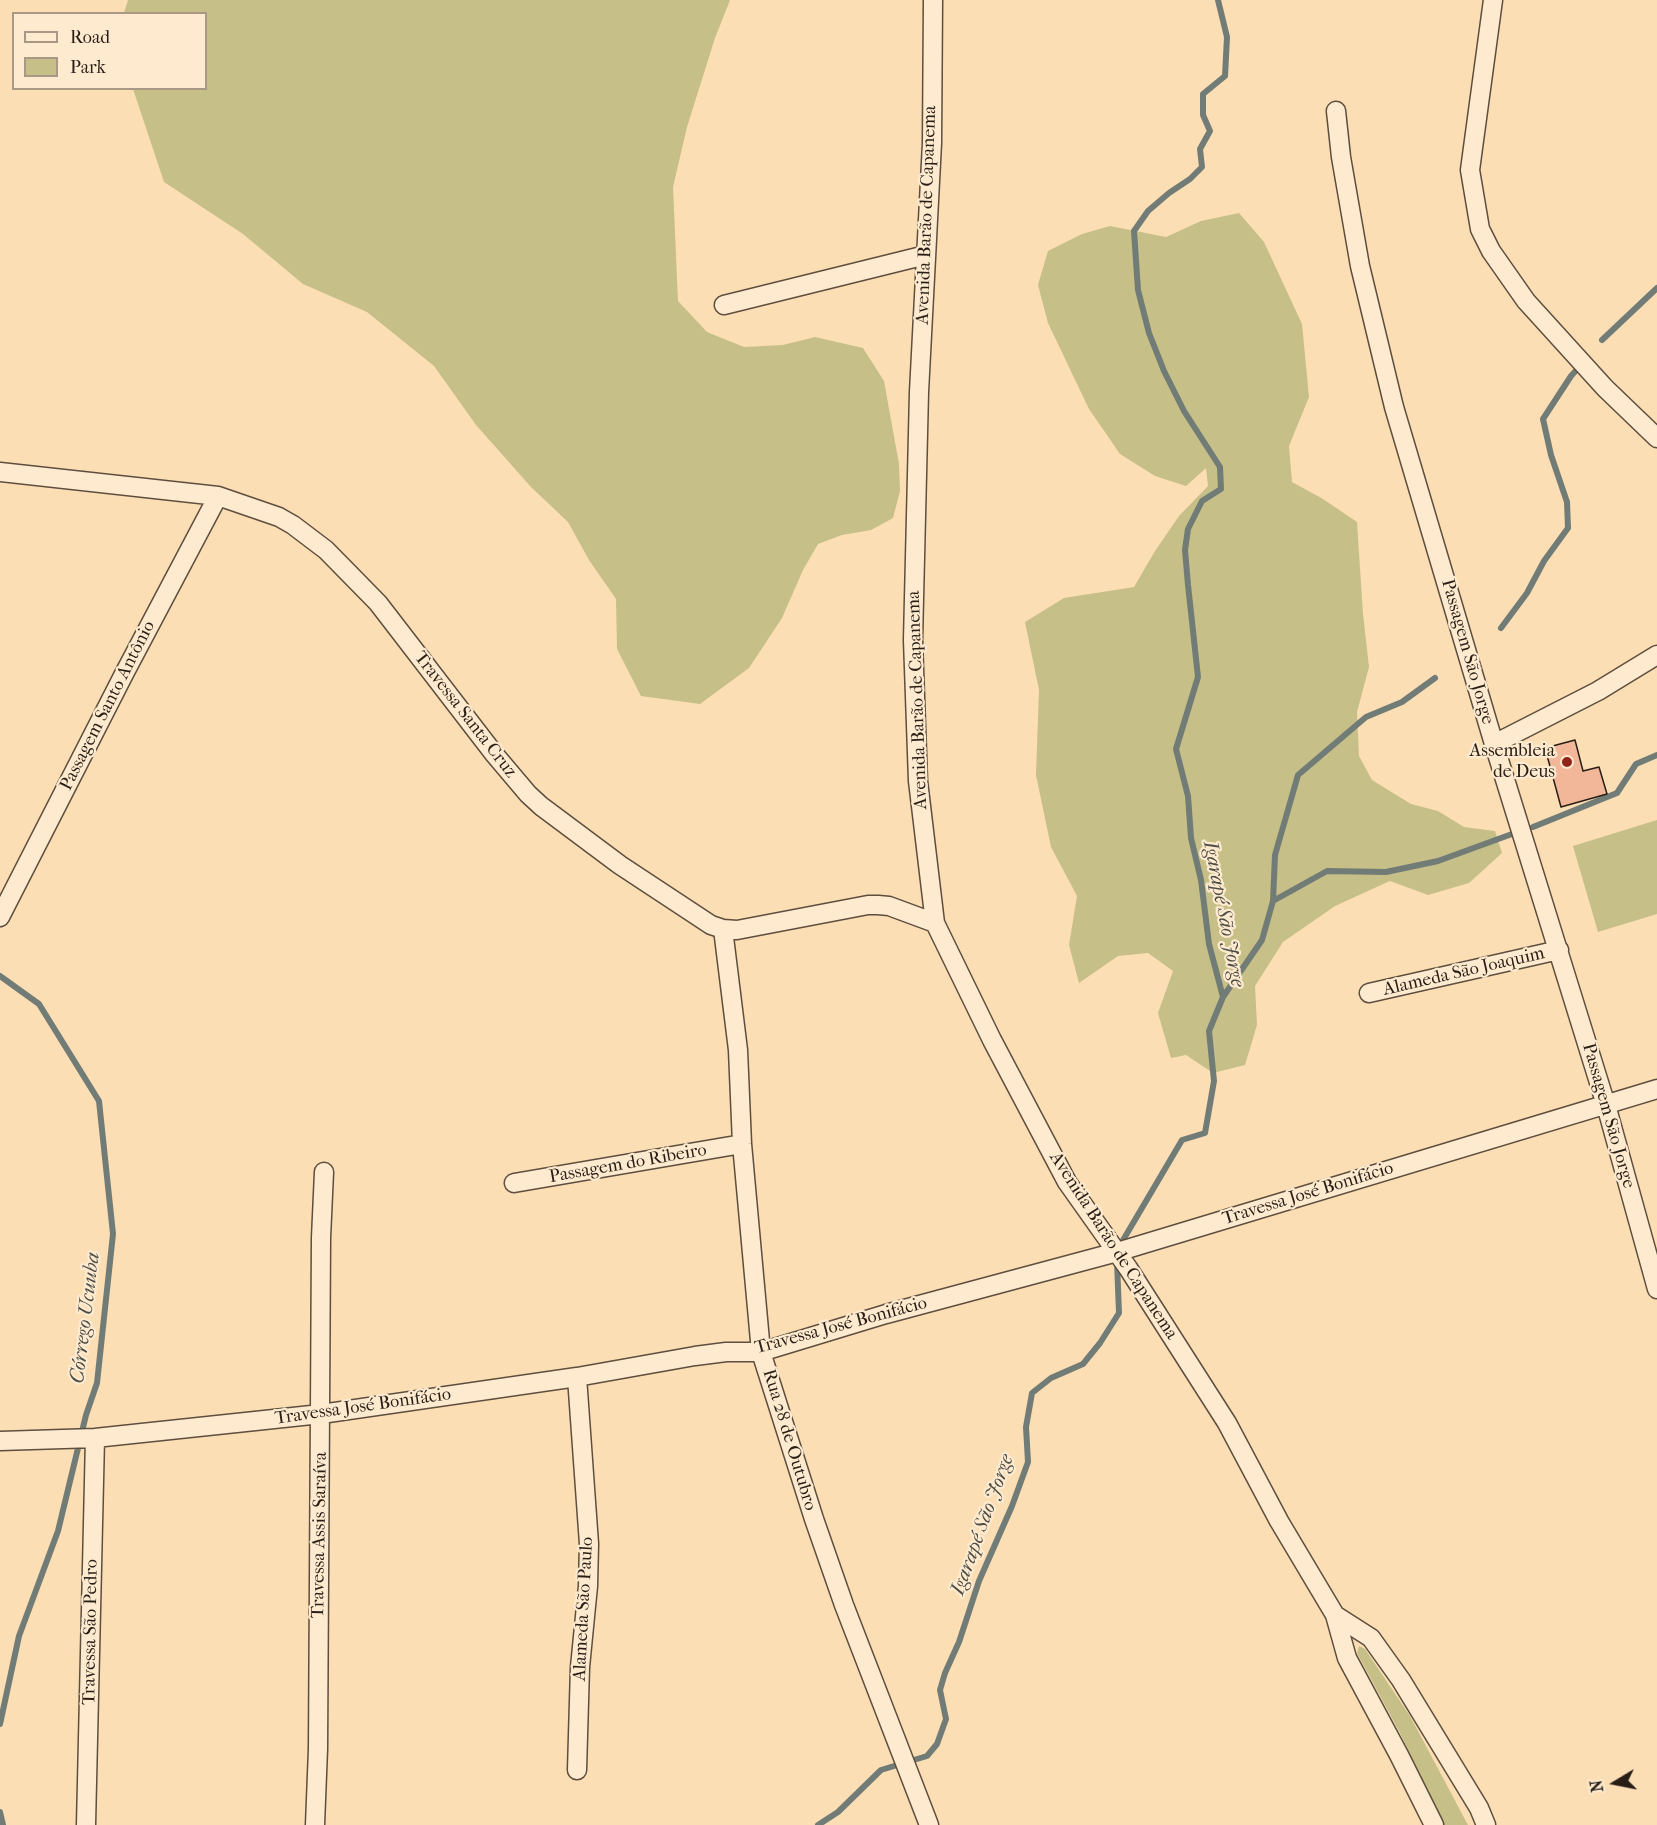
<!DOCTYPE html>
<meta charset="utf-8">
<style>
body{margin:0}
#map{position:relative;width:1657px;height:1825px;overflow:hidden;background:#fcdeb5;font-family:"IM FELL French Canon",serif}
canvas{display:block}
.legend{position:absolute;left:12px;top:12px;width:195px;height:78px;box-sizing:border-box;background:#fdeacf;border:2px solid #a89885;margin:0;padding:8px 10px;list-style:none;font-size:18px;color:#281e16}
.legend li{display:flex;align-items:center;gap:12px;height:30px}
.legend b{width:30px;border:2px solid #a89885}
.north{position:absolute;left:1585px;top:1753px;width:60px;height:60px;-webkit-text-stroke:4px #fdeacf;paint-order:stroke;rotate:260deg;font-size:16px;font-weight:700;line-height:24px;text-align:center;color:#281e16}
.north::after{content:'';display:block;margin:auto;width:21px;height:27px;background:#281e16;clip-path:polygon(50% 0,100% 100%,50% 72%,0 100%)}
</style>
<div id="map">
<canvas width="1657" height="1825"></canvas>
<ul class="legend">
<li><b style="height:8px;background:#fdeacf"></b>Road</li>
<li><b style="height:16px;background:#c6bf88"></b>Park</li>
</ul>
<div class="north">N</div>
</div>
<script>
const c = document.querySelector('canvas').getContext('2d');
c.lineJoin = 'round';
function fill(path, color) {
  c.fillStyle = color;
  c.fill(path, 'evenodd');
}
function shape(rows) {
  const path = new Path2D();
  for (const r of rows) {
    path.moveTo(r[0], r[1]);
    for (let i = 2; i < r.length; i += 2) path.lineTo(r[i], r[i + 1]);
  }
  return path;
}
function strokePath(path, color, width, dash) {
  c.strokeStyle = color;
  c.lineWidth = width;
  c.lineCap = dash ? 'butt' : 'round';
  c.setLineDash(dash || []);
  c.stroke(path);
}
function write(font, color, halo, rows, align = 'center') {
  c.font = font + ' "IM FELL French Canon",serif';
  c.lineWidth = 4.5;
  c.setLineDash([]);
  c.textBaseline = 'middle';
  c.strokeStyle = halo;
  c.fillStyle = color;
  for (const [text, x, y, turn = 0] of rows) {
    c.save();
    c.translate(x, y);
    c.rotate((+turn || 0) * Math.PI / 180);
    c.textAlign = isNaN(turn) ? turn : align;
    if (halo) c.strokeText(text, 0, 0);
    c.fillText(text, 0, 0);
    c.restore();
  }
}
fill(shape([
 [128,0,730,0,715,38,687,127,673,187,678,301,707,332,744,347,783,345,815,337,863,348,884,381,899,464,900,491,893,518,871,530,842,535,818,544,803,570,782,618,749,668,700,704,641,696,617,649,616,599,589,560,568,522,531,487,476,425,434,366,367,312,303,284,243,234,164,182,133,89,206,88,206,14,124,13],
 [1239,213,1264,242,1302,324,1309,397,1289,446,1292,482,1323,499,1357,522,1363,614,1369,667,1357,712,1359,756,1372,780,1411,804,1438,811,1464,827,1495,831,1502,853,1469,883,1428,895,1390,881,1335,906,1283,942,1255,986,1257,1025,1245,1065,1213,1073,1186,1055,1171,1058,1158,1013,1173,971,1148,953,1118,956,1079,983,1069,945,1077,896,1051,847,1036,775,1039,690,1025,622,1064,598,1134,587,1155,551,1179,516,1208,486,1206,468,1186,486,1155,476,1120,454,1089,409,1048,323,1038,285,1048,251,1082,234,1110,226,1166,237,1201,221],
 [1657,820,1657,914,1598,932,1573,846],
 [1359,1646,1365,1649,1410,1716,1468,1825,1444,1825,1400,1733,1357,1653]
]), '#c6bf88');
strokePath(shape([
 [1602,340,1657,288],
 [1501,628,1527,593,1544,561,1568,528,1567,502,1551,455,1543,419,1571,376,1582,364],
 [1533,827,1617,793,1636,764,1657,755],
 [1273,901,1275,855,1298,775,1366,717,1402,702,1435,678],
 [0,976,39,1004,99,1101,113,1234,97,1383,86,1415,58,1531,19,1636,0,1724],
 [1223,997,1262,940,1273,901,1327,871,1386,872,1438,861,1512,834],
 [1119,1247,1182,1140,1205,1133,1214,1081,1209,1031,1223,997,1209,944,1201,880,1191,838,1188,796,1176,749,1198,677,1188,585,1185,550,1188,529,1202,501,1221,489,1220,467,1184,411,1164,371,1149,333,1138,290,1134,231,1148,211,1169,193,1190,179,1202,167,1200,149,1210,131,1203,115,1203,94,1225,76,1227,37,1218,0],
 [0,1812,3,1825],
 [818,1825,838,1812,881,1770,927,1756,937,1744,946,1719,940,1690,945,1673,959,1642,979,1581,1012,1506,1028,1462,1026,1427,1032,1393,1051,1378,1083,1364,1100,1343,1119,1313,1117,1262]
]), '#727c77', 6);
const building = shape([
 [1575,740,1583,771,1599,767,1607,794,1561,807,1545,748,1575,740]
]);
fill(building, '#f2b699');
strokePath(building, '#281e16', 1.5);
const minor = shape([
 [933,0,932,143,919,392,913,640,918,781,935,923,992,1040,1067,1182,1128,1268,1227,1423,1279,1521,1335,1615,1347,1658,1399,1755,1434,1825],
 [1493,0,1470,170,1480,229,1491,251,1526,301,1605,388,1657,438],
 [1336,111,1341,157,1360,266,1394,407,1494,744,1606,1105,1657,1289],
 [724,305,926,255],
 [0,472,218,496,279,517,293,525,326,550,378,603,495,755,528,794,541,806,620,865,711,925,723,929,737,930,868,905,878,905,889,906,935,923],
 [1494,744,1598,691,1657,655],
 [0,917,124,674,218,496],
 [723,929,738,1050,742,1144,761,1352,814,1519,844,1605,929,1825],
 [1369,993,1559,950],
 [514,1183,742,1144],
 [0,1441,95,1438,321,1414,577,1377,695,1356,726,1352,761,1352,886,1314,1117,1252,1657,1089],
 [1335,1615,1371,1638,1401,1680,1479,1808,1486,1825],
 [577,1770,580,1667,588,1586,589,1544,577,1377],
 [86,1825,95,1438],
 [315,1825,318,1749,321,1238,324,1172]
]);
strokePath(minor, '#5d4e3e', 21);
strokePath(minor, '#fdeacf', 18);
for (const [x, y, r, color] of [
 [1567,762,6,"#8f2418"]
]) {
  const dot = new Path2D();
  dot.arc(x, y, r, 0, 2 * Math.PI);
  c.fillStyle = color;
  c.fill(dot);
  strokePath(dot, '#fdeacf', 2);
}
write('18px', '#281e16', '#fdeacf', [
 ["Avenida Barão de Capanema",927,215,-88],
 ["Passagem São Jorge",1467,652,74],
 ["Avenida Barão de Capanema",918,700,-92],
 ["Passagem Santo Antônio",108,706,-63],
 ["Travessa Santa Cruz",465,715,52],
 ["Alameda São Joaquim",1464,972,-13],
 ["Passagem São Jorge",1608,1116,74],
 ["Passagem do Ribeiro",628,1164,-10],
 ["Travessa José Bonifácio",1308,1194,-17],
 ["Avenida Barão de Capanema",1113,1246,57],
 ["Travessa José Bonifácio",841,1326,-15],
 ["Travessa José Bonifácio",363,1407,-8],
 ["Rua 28 de Outubro",789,1440,73],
 ["Travessa Assis Saraíva",320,1535,-89],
 ["Alameda São Paulo",584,1609,-87],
 ["Travessa São Pedro",91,1632,-89]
]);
write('18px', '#281e16', '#fdeacf', [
 ["Assembleia",1555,752],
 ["de Deus",1555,773]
], 'right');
write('italic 20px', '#4d4d46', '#fdeacf', [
 ["Igarapé São Jorge",1223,914,79],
 ["Córrego Ucuuba",86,1318,-83],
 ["Igarapé São Jorge",983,1525,-70]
]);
</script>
